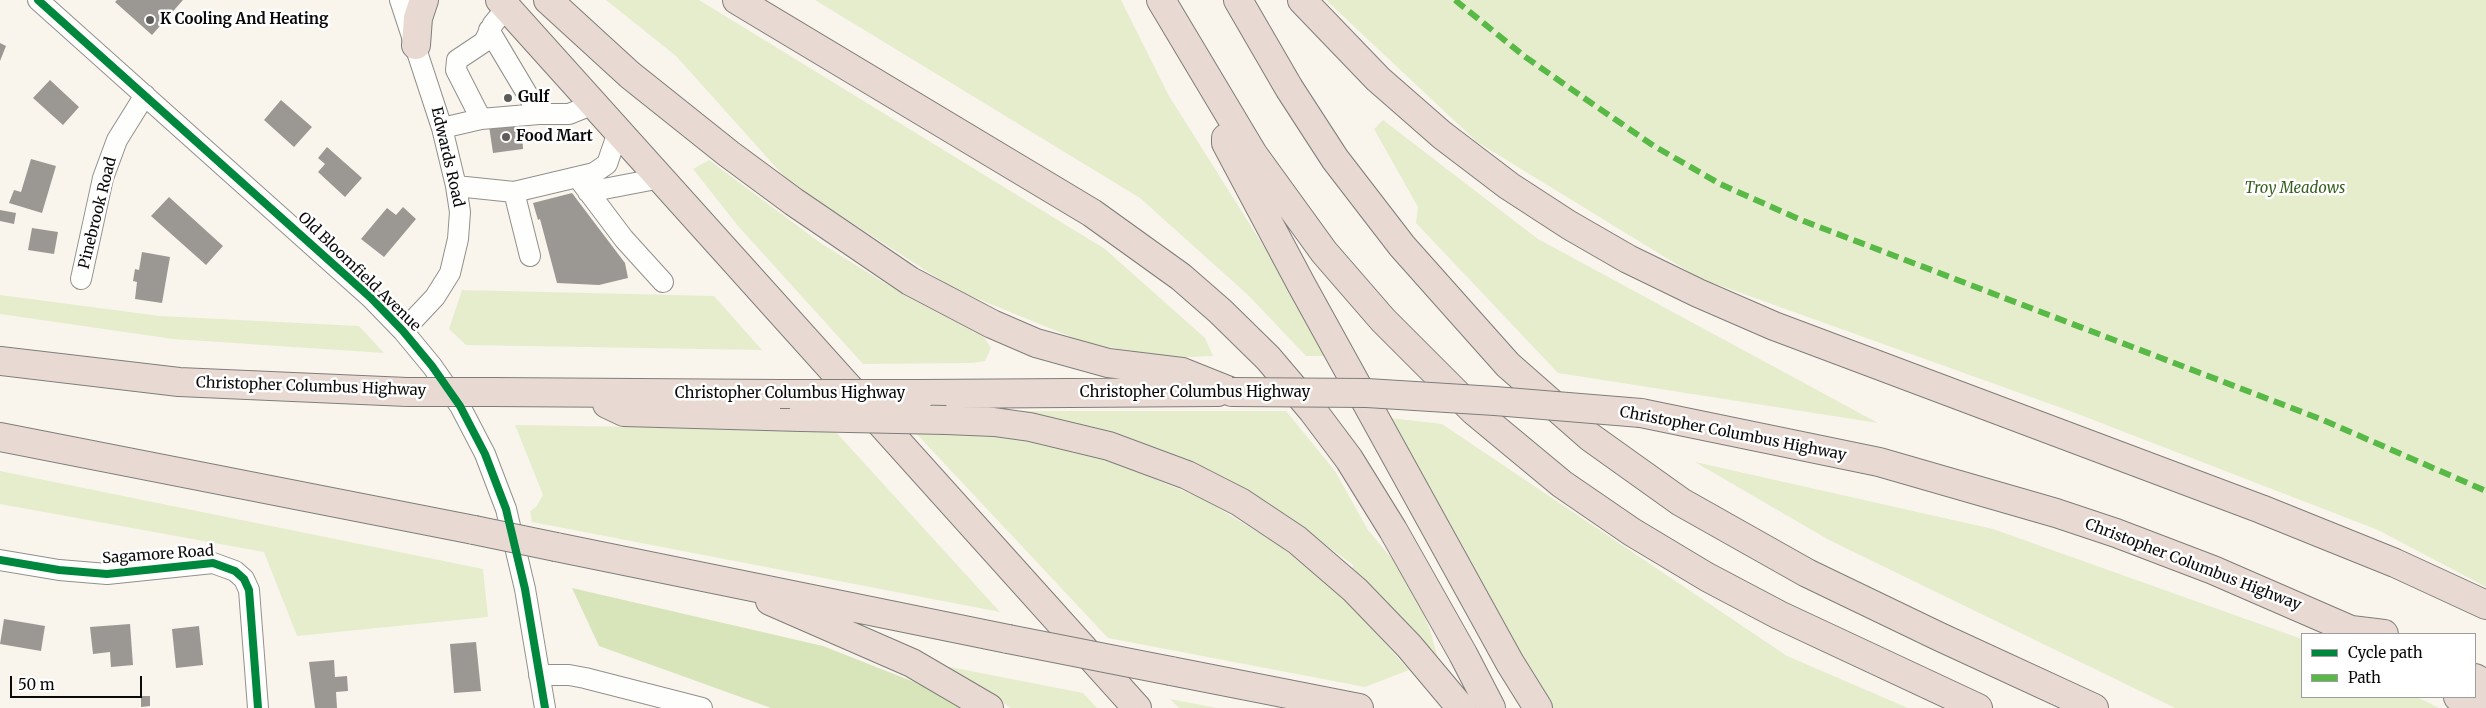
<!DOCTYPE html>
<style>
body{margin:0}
#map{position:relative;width:2486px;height:708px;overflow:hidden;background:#f9f5ed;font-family:Merriweather,serif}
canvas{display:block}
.legend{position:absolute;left:2301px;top:633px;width:175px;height:65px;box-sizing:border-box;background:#fff;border:1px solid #9d9d9d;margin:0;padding:6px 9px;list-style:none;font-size:15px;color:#0a0a0a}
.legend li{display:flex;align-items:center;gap:10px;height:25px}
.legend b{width:25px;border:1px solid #9d9d9d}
.scale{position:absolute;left:10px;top:676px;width:132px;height:22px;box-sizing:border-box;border:2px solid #0a0a0a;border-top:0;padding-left:6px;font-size:15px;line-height:18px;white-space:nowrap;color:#0a0a0a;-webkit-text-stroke:4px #fff;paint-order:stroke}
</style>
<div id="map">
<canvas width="2486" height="708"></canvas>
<ul class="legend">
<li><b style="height:6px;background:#00873e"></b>Cycle path</li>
<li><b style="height:6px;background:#58b947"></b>Path</li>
</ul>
<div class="scale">50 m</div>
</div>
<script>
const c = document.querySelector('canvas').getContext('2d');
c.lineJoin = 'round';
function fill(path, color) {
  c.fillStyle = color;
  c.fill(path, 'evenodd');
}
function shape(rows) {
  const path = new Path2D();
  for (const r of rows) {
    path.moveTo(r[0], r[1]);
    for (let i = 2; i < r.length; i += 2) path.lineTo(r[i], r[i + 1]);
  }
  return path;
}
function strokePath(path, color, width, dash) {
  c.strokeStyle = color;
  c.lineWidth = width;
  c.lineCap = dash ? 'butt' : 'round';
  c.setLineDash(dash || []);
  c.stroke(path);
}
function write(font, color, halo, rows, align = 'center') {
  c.font = font + ' Merriweather,serif';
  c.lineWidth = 5;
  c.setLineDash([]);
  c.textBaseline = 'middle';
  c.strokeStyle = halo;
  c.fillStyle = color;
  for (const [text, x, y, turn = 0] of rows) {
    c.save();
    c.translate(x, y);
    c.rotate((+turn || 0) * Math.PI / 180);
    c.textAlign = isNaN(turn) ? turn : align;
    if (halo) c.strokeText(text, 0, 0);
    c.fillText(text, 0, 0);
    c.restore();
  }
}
fill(shape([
 [606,0,699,0,1105,249,1205,338,1213,356,1168,358,1086,343,956,290,790,183,676,56],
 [815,0,1121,0,1169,96,1273,261,1325,356,1306,356,1248,295,1140,198],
 [1326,0,2486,0,2486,587,2378,530,2070,411,1699,278,1477,142],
 [1383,120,1538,239,1878,423,1558,373,1416,223,1418,207,1374,129],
 [709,160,822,244,904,295,984,337,991,348,985,361,972,363,863,364,738,226,693,169],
 [462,290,714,296,762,350,466,345,449,329],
 [0,295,160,316,359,326,384,353,173,339,0,314],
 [998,411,1286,411,1335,471,1368,530,1393,560,1415,593,1430,630,1439,662,1351,572,1353,565,1271,505,1229,480,1185,458,1182,463],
 [1390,418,1442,424,1787,656,1908,708,1547,708],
 [515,425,834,430,1000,612,532,522,530,511,536,507,543,495],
 [912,429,1005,437,1055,446,1104,458,1205,500,1279,545,1346,600,1409,670,1365,687,1108,638],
 [1695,462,1993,529,2302,639,2302,697,2417,697,2439,708,2175,708,1829,540],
 [0,471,483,569,488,617,297,636,264,552,0,504],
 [945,666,1083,693,1097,708,1011,708],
 [1170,699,1217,708,1179,708]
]), '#e6edcd');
fill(shape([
 [572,588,823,646,922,685,960,708,771,708,599,646]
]), '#d8e5bb');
fill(shape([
 [117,0,183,0,152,35,115,2],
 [0,43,6,46,0,61],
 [50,80,79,107,63,125,33,98],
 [281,100,312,127,294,147,264,120],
 [518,122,522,129,523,149,493,153,489,126],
 [327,147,362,178,345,197,318,172,325,164,318,158],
 [31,159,56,166,42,213,9,203,14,190,21,192],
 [572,193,625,263,628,278,599,285,557,283,540,219,538,220,533,203],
 [169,197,223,246,206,265,151,216],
 [403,207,416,219,384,257,361,239,387,208,396,215],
 [0,210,16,213,14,224,0,221],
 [32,228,58,232,54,254,28,250],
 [142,252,170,257,162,303,135,299,137,282,133,281,135,269,139,270],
 [4,619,45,626,41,651,0,644],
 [130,624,133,665,111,667,110,652,93,654,90,627],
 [199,626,203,665,176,668,172,629],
 [476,642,481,691,454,693,450,644],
 [334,660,335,677,347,676,348,691,336,692,337,708,315,708,309,662],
 [141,696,150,696,150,706,141,707]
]), '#9b9894');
const minor = shape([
 [38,0,371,298,403,331,432,366,460,406,485,454,506,509,525,589,545,708],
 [400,0,442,128,456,186,460,212,458,239,450,273,435,297,403,331],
 [489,30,539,114],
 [481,119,456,70,457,60,484,42,493,24,507,7],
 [442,128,481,119,539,114,569,114,594,104],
 [578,178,624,239,663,282],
 [456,186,514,192,594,173,607,164,618,132],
 [514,192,530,256],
 [588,192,661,178],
 [81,279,103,178,117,140,145,95],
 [0,560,59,570,107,574,213,563,235,571,244,579,249,590,258,708],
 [539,675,569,675,585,678,702,708]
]);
const highway = shape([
 [500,0,1137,708],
 [548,0,630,75,729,154,794,202,910,281,992,324,1036,343,1108,363,1182,372,1232,392],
 [737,0,1092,213,1181,277,1220,311,1268,358,1313,411,1349,459,1393,530,1463,654,1491,708],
 [1161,0,1253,154,1324,252,1383,320,1474,411,1562,484,1632,532,1707,577,1779,615,1978,708],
 [1238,0,1289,88,1335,159,1402,246,1508,365,1590,437,1681,502,1807,573,1940,637,2094,708],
 [1302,0,1378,79,1442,135,1509,186,1569,225,1628,259,1698,293,1774,326,2261,509,2395,563,2486,605],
 [416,45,418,18,424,0],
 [1226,138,1226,143,1301,284,1510,663,1538,708],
 [0,361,179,382,407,392],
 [493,392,780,394],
 [922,394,1218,392],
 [607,404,624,412,801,417],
 [1641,413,1879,462,2056,513,2116,533,2213,570,2351,630,2355,634],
 [946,420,994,422,1030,427,1109,446,1187,475,1240,502,1297,540,1355,590,1409,646,1461,708],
 [0,437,474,530],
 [556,547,1008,639],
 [770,601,912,663,989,708],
 [2351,630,2384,634],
 [1171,671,1359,708],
 [2475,678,2486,684],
 [2458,697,2478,708]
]);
strokePath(minor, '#92908c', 22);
strokePath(highway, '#7f7d7a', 30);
strokePath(minor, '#fefefc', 20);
strokePath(highway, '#e8dad3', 28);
const highwayBridge = shape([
 [407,392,493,392],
 [1232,392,1367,393,1495,401,1641,413],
 [780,394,922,394],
 [801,417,946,420],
 [474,530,556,547],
 [1008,639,1171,671]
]);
strokePath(highwayBridge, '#7f7d7a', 30, []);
strokePath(highwayBridge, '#e8dad3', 28);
strokePath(shape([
 [1455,0,1524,56,1584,98,1654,146,1720,184,1801,220,2323,420,2486,491]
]), '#58b947', 6, [12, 6]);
strokePath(shape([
 [38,0,371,298,403,331,432,366,460,406,485,454,506,509,525,589,545,708],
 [0,560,59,570,107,574,213,563,235,571,244,579,249,590,258,708]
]), '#00873e', 8);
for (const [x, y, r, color] of [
 [150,20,5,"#5e5c59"],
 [508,98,5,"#5e5c59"],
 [506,137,5,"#5e5c59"]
]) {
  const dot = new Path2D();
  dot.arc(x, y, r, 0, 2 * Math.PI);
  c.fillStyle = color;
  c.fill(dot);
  strokePath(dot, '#fff', 2);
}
write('bold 15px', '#0a0a0a', '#fff', [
 ["K Cooling And Heating",160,20],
 ["Gulf",518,98],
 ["Food Mart",516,137]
], 'left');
write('15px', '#0a0a0a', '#fff', [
 ["Edwards Road",447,157,77],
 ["Pinebrook Road",98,213,-76],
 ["Old Bloomfield Avenue",359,272,44],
 ["Christopher Columbus Highway",311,387,2],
 ["Christopher Columbus Highway",1195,393],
 ["Christopher Columbus Highway",790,394],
 ["Christopher Columbus Highway",1733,434,11],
 ["Sagamore Road",158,555,-4],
 ["Christopher Columbus Highway",2193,565,21]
]);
write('italic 15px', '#365f1d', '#fff', [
 ["Troy Meadows",2295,189]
]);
</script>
